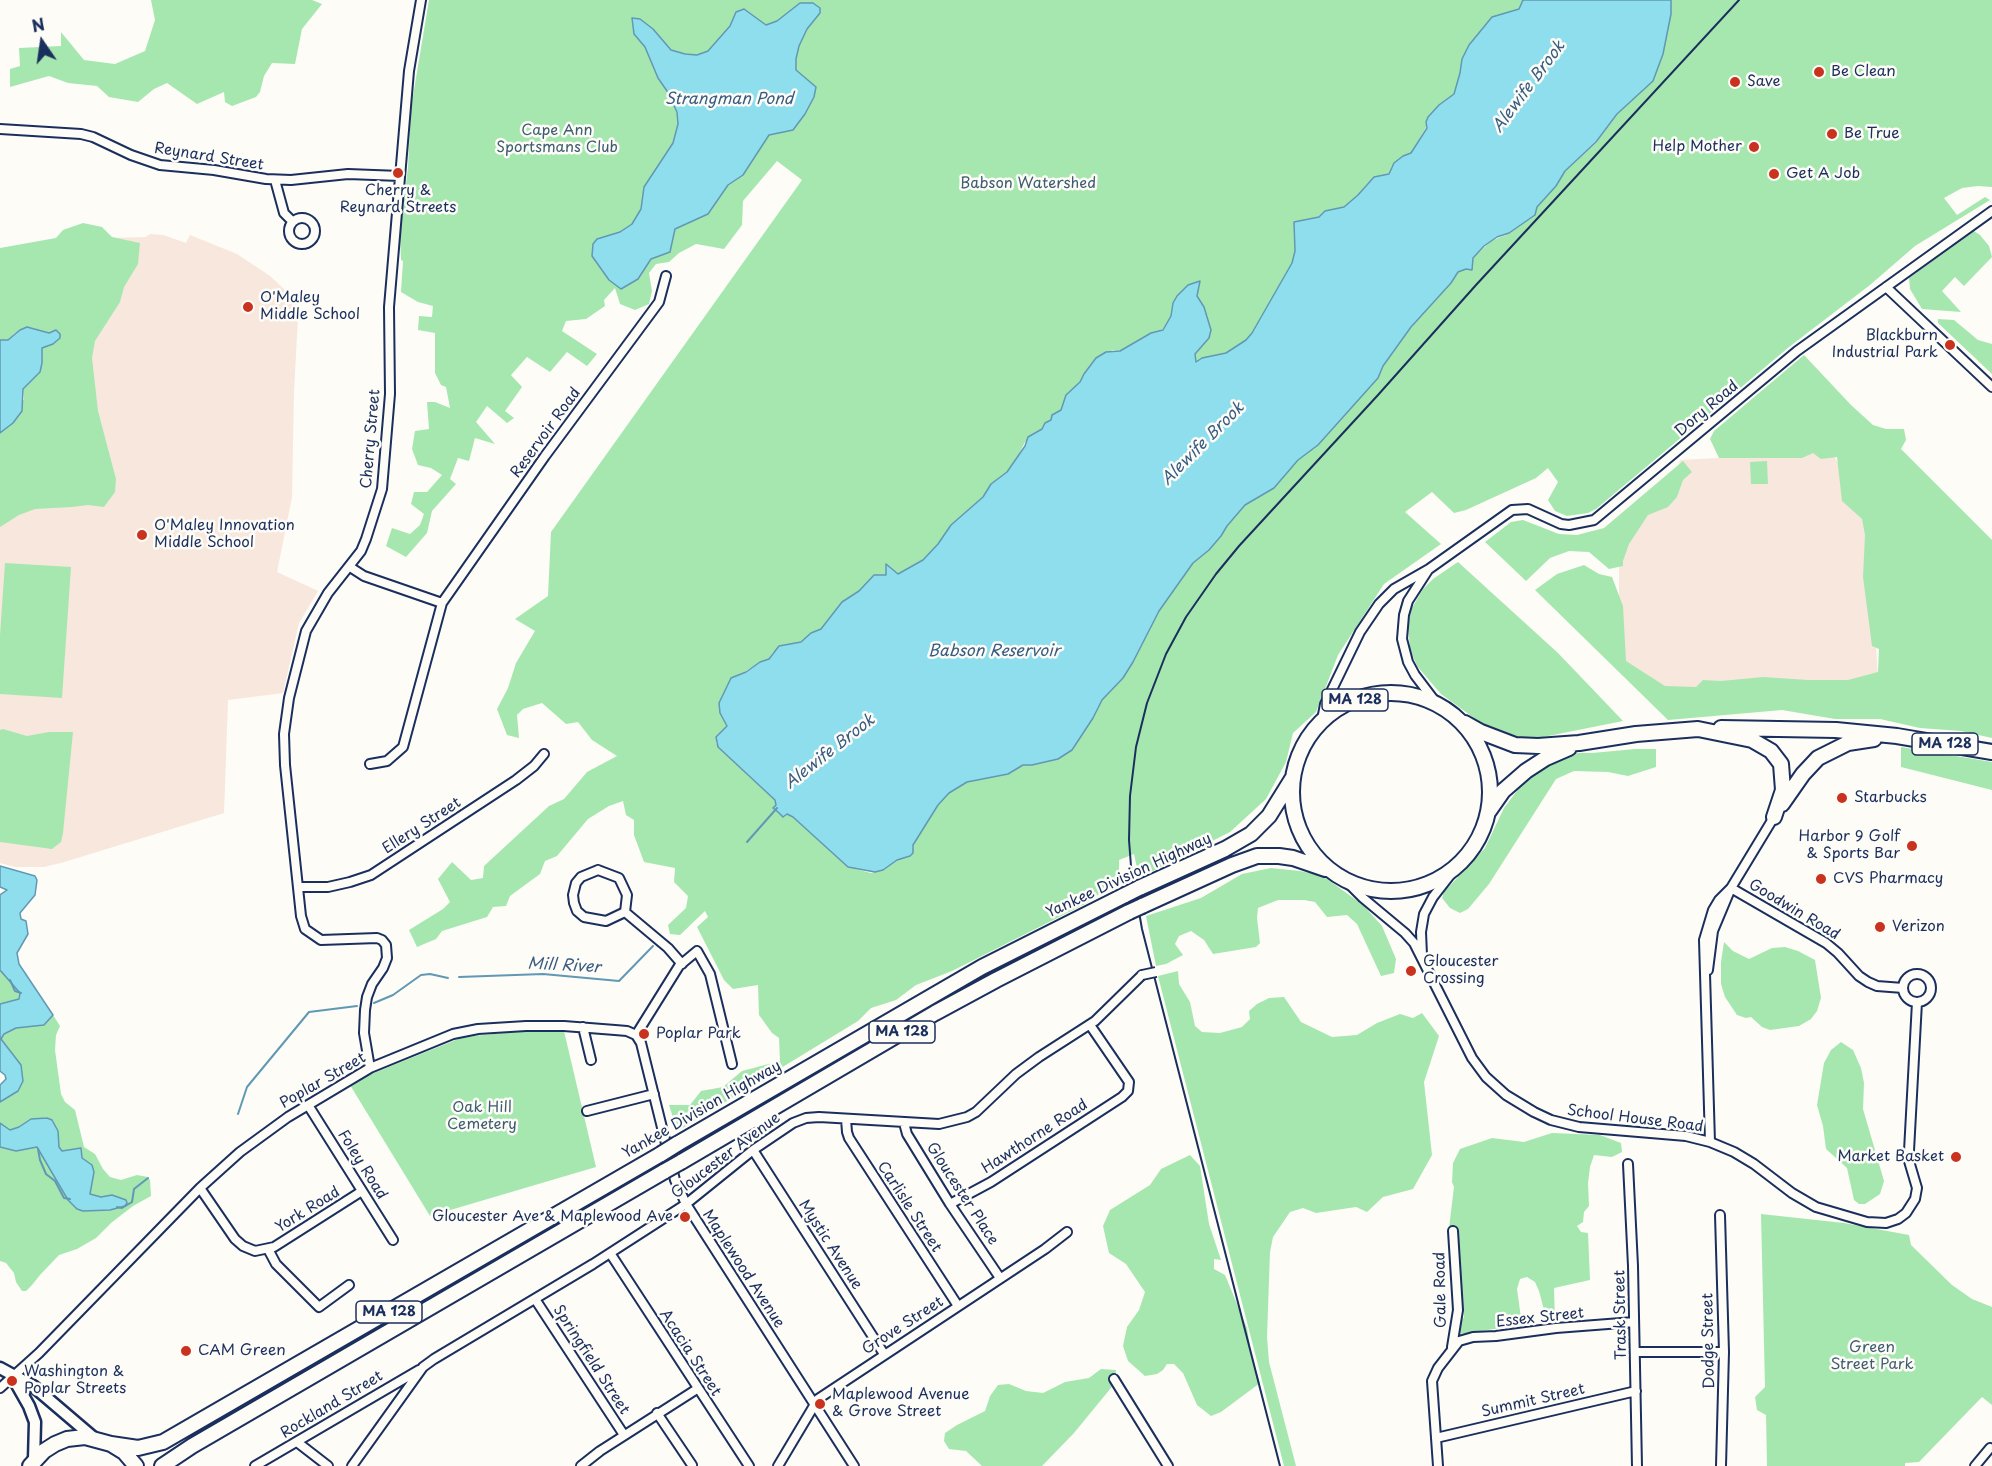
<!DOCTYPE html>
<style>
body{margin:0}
#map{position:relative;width:1992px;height:1466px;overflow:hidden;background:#fdfcf7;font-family:"Playpen Sans",sans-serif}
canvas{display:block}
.north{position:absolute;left:12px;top:12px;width:60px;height:60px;-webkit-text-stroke:4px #fdfcf7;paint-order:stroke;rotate:347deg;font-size:16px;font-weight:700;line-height:24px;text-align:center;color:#1b2f5e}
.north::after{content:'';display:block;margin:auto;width:21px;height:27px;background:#1b2f5e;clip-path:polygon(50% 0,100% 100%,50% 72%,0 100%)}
</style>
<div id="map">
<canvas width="1992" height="1466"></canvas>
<div class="north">N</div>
</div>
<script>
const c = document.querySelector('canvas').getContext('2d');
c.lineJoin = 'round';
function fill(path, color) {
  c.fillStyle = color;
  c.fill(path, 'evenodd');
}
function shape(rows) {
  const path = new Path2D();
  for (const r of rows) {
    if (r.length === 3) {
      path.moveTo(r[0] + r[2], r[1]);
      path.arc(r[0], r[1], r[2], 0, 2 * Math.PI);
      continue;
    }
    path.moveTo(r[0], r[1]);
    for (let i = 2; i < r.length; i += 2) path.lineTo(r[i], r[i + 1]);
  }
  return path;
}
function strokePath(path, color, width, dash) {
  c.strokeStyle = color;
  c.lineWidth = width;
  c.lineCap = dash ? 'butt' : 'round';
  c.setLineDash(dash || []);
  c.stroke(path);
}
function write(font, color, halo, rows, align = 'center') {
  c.font = font + ' "Playpen Sans",sans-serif';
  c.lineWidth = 5;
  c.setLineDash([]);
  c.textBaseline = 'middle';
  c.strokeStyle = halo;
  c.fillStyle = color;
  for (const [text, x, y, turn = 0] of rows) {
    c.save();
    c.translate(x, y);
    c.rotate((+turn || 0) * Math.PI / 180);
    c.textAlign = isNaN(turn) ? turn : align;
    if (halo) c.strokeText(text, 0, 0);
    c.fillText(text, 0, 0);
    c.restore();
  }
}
fill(shape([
 [150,234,163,235,186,243,190,235,237,254,270,276,296,300,298,317,294,392,292,497,277,572,318,591,299,623,283,693,228,700,224,813,61,863,44,867,15,867,0,863,0,451,105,238,146,237],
 [1832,452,1869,521,1878,681,1662,692,1619,661,1619,552,1651,511,1669,500,1680,460]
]), '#f8e7dd');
fill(shape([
 [151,0,312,0,322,4,302,29,295,64,272,63,264,76,260,92,256,97,232,106,225,102,224,92,197,104,167,83,154,89,138,102,109,97,97,86,68,83,49,76,10,87,10,69,20,66,19,48,61,46,61,32,84,60,115,64,145,51,155,20],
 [429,0,1523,0,1519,9,1492,17,1469,45,1462,59,1460,73,1454,94,1439,105,1411,153,1403,156,1392,166,1389,174,1366,185,1358,195,1344,207,1325,211,1319,217,1294,222,1295,251,1292,263,1252,333,1246,340,1226,353,1202,358,1196,362,1195,354,1209,338,1211,330,1204,307,1197,296,1199,282,1188,285,1169,326,1120,351,1112,350,1044,429,1025,442,1010,472,949,528,928,559,902,573,886,575,869,581,859,591,842,602,821,629,801,642,789,644,773,652,769,659,760,662,741,674,734,718,726,732,717,736,716,743,722,751,775,800,784,817,787,814,793,817,848,867,871,873,883,870,897,860,910,856,913,845,938,805,949,793,965,782,981,779,1100,702,1147,635,1159,611,1178,582,1193,563,1209,550,1227,526,1245,505,1269,491,1320,437,1322,439,1332,429,1378,378,1383,366,1411,327,1451,283,1458,272,1466,269,1470,270,1473,258,1491,241,1506,235,1535,215,1537,207,1556,186,1565,171,1596,143,1663,54,1671,14,1671,0,1992,0,1992,187,1978,186,1962,188,1944,198,1957,215,1985,197,1990,200,1915,246,1870,285,1789,347,1596,509,1588,513,1567,516,1555,511,1548,500,1558,482,1548,468,1536,478,1466,510,1454,513,1432,492,1405,512,1441,544,1384,584,1338,655,1316,712,1293,733,1286,762,1266,799,1230,832,1139,878,1134,854,1119,860,1119,880,1085,904,952,971,916,985,896,1000,871,1008,858,1021,681,1129,676,1127,669,1105,690,1105,701,1091,723,1087,742,1071,780,1061,779,1038,772,1033,759,1015,758,985,733,989,724,980,697,927,708,917,705,911,680,935,670,934,668,925,686,908,688,896,674,882,675,868,644,862,634,835,634,820,626,815,623,801,609,806,588,819,557,856,545,861,540,874,510,896,506,906,493,907,487,917,442,931,436,939,417,947,409,930,443,909,450,902,438,879,452,862,471,880,483,878,484,866,549,806,564,799,587,772,617,756,592,740,578,722,566,724,542,703,523,709,517,715,519,738,507,735,497,709,508,688,516,663,535,631,515,619,548,596,551,532,802,180,777,161,743,201,742,225,724,249,696,244,679,253,669,262,656,264,649,273,652,291,649,304,635,310,620,304,615,288,604,300,605,306,586,319,566,321,562,331,597,354,587,366,567,352,550,372,527,357,511,375,522,387,505,411,514,418,507,423,487,406,476,422,495,444,475,438,469,461,458,458,450,479,456,484,432,511,427,533,406,557,386,546,392,528,410,534,420,525,424,514,411,504,414,492,427,492,442,475,431,468,418,465,412,449,415,431,429,429,427,402,435,402,450,408,446,387,441,385,435,373,435,333,418,330,419,316,432,317,433,306,418,302,401,292,403,261,401,260,400,235,408,167,411,108],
 [83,223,102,227,112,237,140,243,138,264,124,287,120,302,95,341,92,358,98,411,116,479,115,492,104,507,88,505,72,507,35,509,19,515,0,527,0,433,24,399,23,389,30,379,37,375,42,348,53,344,49,333,27,327,14,334,9,340,0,340,0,248,56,238,63,230],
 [1974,231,1980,235,1989,246,1992,257,1964,286,1955,277,1942,291,1961,312,1922,309,1910,289,1909,278],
 [1938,319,1954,320,1978,340,1992,344,1992,374,1938,323],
 [1804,355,1851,405,1873,425,1886,429,1904,429,1906,440,1901,449,1992,540,1992,738,1961,731,1920,728,1880,719,1835,719,1782,710,1668,720,1535,590,1557,574,1584,565,1599,574,1612,577,1623,606,1626,661,1665,686,1696,687,1703,680,1721,681,1763,677,1808,680,1848,680,1878,672,1879,649,1872,646,1863,577,1865,535,1862,519,1842,501,1837,457,1821,459,1813,453,1802,458,1719,458,1710,439,1714,431],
 [1683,461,1692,472,1683,480,1677,497,1668,507,1648,515,1629,544,1623,561,1623,566,1609,569,1589,552,1569,551,1550,558,1526,581,1485,542,1511,522,1523,520,1559,534,1577,535,1604,528],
 [1767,461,1768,484,1751,484,1750,462],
 [1458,562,1558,653,1623,721,1538,738,1515,737,1499,732,1481,723,1441,694,1417,666,1410,650,1408,624,1412,608,1423,589,1433,579],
 [5,563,71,567,62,698,0,694,0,635],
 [3,729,27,736,49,732,73,732,63,833,61,842,52,849,0,842,0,730],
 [1901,747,1992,762,1992,790,1901,767],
 [1635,749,1656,749,1656,767,1628,776,1608,772,1574,771,1556,779,1489,884,1468,909,1460,913,1450,908,1442,898,1444,892,1485,848,1504,808,1526,779,1548,764,1574,753,1592,753],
 [1271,868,1300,871,1323,876,1363,905,1382,926,1396,959,1394,973,1381,976,1357,924,1347,915,1327,917,1315,902,1304,900,1278,900,1258,908,1257,918,1260,943,1256,947,1213,954,1204,940,1191,931,1179,936,1175,944,1183,955,1166,964,1156,966,1146,916,1201,898,1242,874],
 [1724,942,1733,951,1749,959,1772,948,1785,947,1798,951,1815,960,1821,998,1817,1011,1811,1019,1799,1026,1770,1030,1762,1027,1751,1017,1746,1018,1737,1015,1725,997,1721,984,1721,962],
 [0,970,20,992,19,999,0,1004],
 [1178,971,1179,984,1190,1002,1195,1026,1202,1032,1220,1033,1242,1027,1250,1019,1249,1011,1257,1004,1269,998,1284,997,1301,1022,1332,1037,1357,1035,1377,1023,1400,1014,1413,1018,1422,1013,1439,1036,1424,1082,1432,1155,1413,1189,1383,1197,1367,1212,1356,1207,1316,1213,1303,1208,1290,1212,1273,1237,1270,1252,1267,1337,1269,1362,1296,1466,1284,1466,1158,976],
 [53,1015,60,1026,56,1035,55,1050,61,1094,65,1102,75,1110,84,1147,95,1154,103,1169,110,1177,121,1180,137,1175,148,1177,150,1180,151,1196,133,1206,111,1223,96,1238,77,1249,59,1255,40,1275,32,1285,26,1291,22,1291,16,1282,14,1273,6,1263,0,1261,0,1147,16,1151,37,1147,77,1209,83,1211,110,1210,112,1195,100,1197,90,1194,94,1172,62,1151,59,1147,58,1131,31,1119,19,1127,10,1130,0,1123,0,1102,18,1091,21,1065,1,1039,4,1033,16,1028,44,1025],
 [564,1031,596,1167,430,1216,350,1085,369,1075,463,1037,514,1032],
 [1841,1042,1853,1050,1861,1068,1864,1083,1863,1109,1884,1181,1880,1194,1865,1204,1859,1204,1854,1200,1847,1168,1826,1149,1823,1126,1817,1105,1824,1063,1831,1050],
 [1552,1133,1600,1135,1621,1143,1622,1152,1612,1157,1594,1155,1590,1167,1588,1183,1589,1206,1584,1212,1583,1222,1577,1226,1581,1232,1588,1233,1590,1280,1554,1288,1555,1322,1547,1321,1539,1291,1535,1282,1527,1277,1520,1279,1517,1289,1522,1325,1459,1334,1459,1325,1464,1317,1458,1228,1449,1228,1454,1187,1452,1182,1453,1163,1460,1149,1492,1138,1524,1142],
 [1190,1155,1200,1166,1209,1224,1221,1260,1214,1259,1214,1269,1225,1275,1247,1328,1252,1358,1260,1383,1221,1412,1211,1416,1197,1405,1183,1373,1174,1364,1167,1364,1163,1370,1157,1374,1145,1376,1128,1361,1123,1346,1127,1327,1139,1310,1145,1292,1126,1264,1109,1253,1103,1226,1110,1210,1150,1185,1161,1169],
 [1761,1214,1844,1223,1909,1235,1911,1245,1952,1285,1972,1299,1992,1307,1992,1405,1982,1397,1919,1462,1905,1463,1905,1466,1767,1466,1766,1415,1757,1410,1755,1397,1765,1387],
 [1101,1369,1116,1370,1115,1383,1074,1433,1042,1466,982,1466,966,1451,949,1449,944,1441,945,1433,957,1425,985,1411,990,1396,998,1385,1009,1384,1026,1391,1043,1393,1065,1382,1089,1378]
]), '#a6e7b0');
const water = shape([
 [1523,0,1671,0,1671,14,1663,54,1653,81,1617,114,1596,142,1565,171,1556,186,1537,207,1535,215,1509,233,1497,237,1484,246,1473,258,1472,270,1466,269,1458,272,1451,283,1411,327,1383,366,1378,378,1318,445,1298,460,1274,488,1245,505,1227,526,1221,536,1209,550,1193,563,1159,611,1133,662,1123,678,1102,700,1093,718,1072,750,1058,759,1032,765,1023,765,1008,774,967,782,949,793,938,805,913,845,913,853,910,856,897,860,883,870,875,872,848,867,793,817,787,814,783,817,778,812,773,808,776,805,775,800,718,747,716,737,727,726,720,713,719,703,731,678,746,672,760,662,769,659,779,646,801,642,811,633,821,629,842,602,859,591,874,575,886,575,886,564,898,574,923,560,938,544,951,525,983,497,991,484,1007,472,1025,446,1028,437,1042,429,1045,423,1051,420,1052,415,1061,410,1066,395,1080,382,1084,374,1096,358,1106,352,1120,351,1151,333,1163,330,1171,316,1173,303,1177,296,1188,285,1200,281,1197,296,1204,307,1211,330,1209,338,1195,354,1196,362,1202,358,1226,353,1246,340,1252,333,1292,263,1295,251,1294,222,1319,217,1325,211,1344,207,1358,195,1374,177,1389,174,1394,163,1403,156,1411,153,1427,128,1426,122,1428,117,1439,105,1454,94,1460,73,1462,59,1469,45,1492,17,1519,9,1523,0],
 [800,3,813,3,820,8,820,13,807,29,799,46,796,59,796,70,816,87,814,97,805,114,793,130,769,135,743,175,728,185,708,214,675,229,670,252,651,259,638,279,621,289,609,280,592,256,593,244,597,239,620,232,632,224,641,209,644,187,673,143,678,124,677,112,667,91,658,78,645,47,634,34,632,18,640,19,653,29,671,50,685,54,697,55,708,51,730,26,736,12,744,9,766,25,777,21,800,3],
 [27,327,49,333,56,330,60,334,60,338,53,344,42,348,42,363,40,372,23,389,22,411,13,423,0,433,0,340,8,340,20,330,27,327],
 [0,866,35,876,37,880,35,895,20,913,21,919,26,921,28,934,17,953,19,964,53,1015,44,1025,16,1028,4,1034,1,1039,21,1065,23,1081,18,1091,0,1102,0,1085,6,1079,5,1075,0,1071,0,1004,19,999,20,993,0,970,0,895,7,890,0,887,0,866],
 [47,1118,52,1120,58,1131,59,1147,62,1151,81,1148,82,1158,92,1165,94,1172,90,1194,101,1197,112,1195,126,1200,127,1203,125,1206,110,1210,83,1211,77,1209,68,1200,37,1147,16,1151,0,1147,0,1123,10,1130,19,1127,31,1119,47,1118]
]);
fill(water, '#8fdeee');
strokePath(water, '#6198b4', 1.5);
strokePath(shape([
 [747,842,777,808],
 [459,977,543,974,619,981,653,946],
 [10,980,15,991,21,993],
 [374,1003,393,995,421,975,430,974,448,978],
 [238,1114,247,1087,309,1012,357,1006],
 [38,1149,40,1160,46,1174,55,1181,64,1198,70,1199],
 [117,1207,122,1208,132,1202,134,1189,148,1178]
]), '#6198b4', 2);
const street = shape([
 [0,129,81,134,93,137,131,155,160,165,214,170,266,179,291,180,348,174,400,176],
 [275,180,284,213,292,221],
 [302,231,13],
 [1886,287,1992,387],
 [350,567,364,576,442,603],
 [1428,570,1408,601,1404,615,1402,639,1408,662,1415,675,1437,704],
 [1322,720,1325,704,1360,632,1379,604,1394,589,1429,569,1512,510,1528,509,1561,524,1569,525,1594,520,1797,351,1992,211],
 [370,764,387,761,403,747,442,603,545,456,659,302,666,276],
 [598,870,619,878,627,895,625,912,606,921,584,917,577,911,574,903,573,895,576,883,581,877,598,870],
 [1345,880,1363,898,1405,933,1414,943,1472,1058,1486,1077,1506,1095,1534,1112,1551,1120,1579,1127,1686,1136,1710,1142,1734,1152,1754,1164,1792,1193,1816,1207,1867,1222,1886,1223,1898,1219,1906,1213,1915,1199,1917,1188,1909,1161,1909,1151,1917,1002],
 [299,887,328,887,350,882,371,875,516,780,534,766,544,754],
 [1731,888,1826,943,1838,953,1859,976,1868,982,1877,986,1903,988],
 [625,912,668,948,682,964],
 [1422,955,1421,932,1424,914,1433,897,1461,861],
 [1708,970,1713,931,1731,888,1774,817],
 [1917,988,14],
 [583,1027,591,1060],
 [636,1035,641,1043,675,1180,686,1204,854,1466],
 [636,1035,679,966,697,951,710,974,732,1064],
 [370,1068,364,1033,365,1010,367,997,372,984,383,968,387,958,386,945,382,940,377,938,321,940,305,929,301,916,285,765,284,734,289,698,306,631,328,593,361,551,366,539,382,489,390,394,389,307,409,71,421,0],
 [308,1105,393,1240],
 [587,1111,654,1094],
 [846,1119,847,1132,849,1138,958,1306],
 [904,1123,907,1134,950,1204,1000,1278],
 [1710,1142,1704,940,1713,910,1719,900,1731,888],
 [753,1150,884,1354],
 [1628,1164,1633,1266,1637,1466],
 [200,1188,235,1239,243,1246,255,1251,274,1247,362,1191],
 [950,1204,991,1182,1122,1097,1128,1091,1129,1082,1090,1025],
 [1720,1215,1724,1352,1721,1466],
 [268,1249,276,1264,319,1307,349,1285],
 [610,1253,749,1466],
 [535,1299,624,1435],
 [1452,1347,1458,1310,1453,1231],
 [1635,1352,1724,1352],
 [1114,1379,1168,1466],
 [0,1388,39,1353,200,1188,240,1152,288,1117,370,1068,453,1034,478,1029,526,1026,564,1026,615,1030,627,1031,636,1035],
 [657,1413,692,1465],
 [1436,1438,1636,1391],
 [297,1442,328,1466],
 [255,1466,419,1370],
 [352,1466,423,1367,434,1359,593,1264,686,1204,753,1150,793,1123,806,1118,819,1117,939,1124,967,1117,976,1112,1016,1074,1039,1057,1095,1021,1142,975],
 [581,1466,600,1451,697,1389],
 [778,1466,818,1399,1045,1249,1067,1232],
 [1438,1466,1432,1381,1438,1368,1459,1341,1473,1337,1496,1336,1556,1328,1634,1322],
 [1975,1466,1990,1448]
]);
const secondary = shape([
 [0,1368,33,1386,94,1438],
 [12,1376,29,1406,35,1422,34,1460]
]);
const highway = shape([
 [1391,792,99],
 [1465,723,1481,732,1515,745,1538,746,1579,743,1636,734,1698,729,1752,740,1771,751,1781,764,1783,790,1774,817],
 [1721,728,1836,730,1897,736,1992,752],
 [1782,804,1803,774,1818,758,1848,743,1874,739],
 [1489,811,1503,791,1526,771,1546,758,1569,748],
 [1139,888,1225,849,1251,834,1269,816,1292,779],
 [1142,906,1232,865,1257,856,1279,856,1293,858,1325,869],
 [677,1144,982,967,1125,895],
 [681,1162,935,1013,996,980,1129,912],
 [111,1444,138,1448,163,1442,661,1154],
 [30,1466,44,1451,55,1444,67,1439,85,1437,111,1444,124,1452,136,1466],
 [162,1466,192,1446,665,1171]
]);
strokePath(street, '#1b2f5e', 12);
strokePath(secondary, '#1b2f5e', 15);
strokePath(highway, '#1b2f5e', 18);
strokePath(street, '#fdfcf7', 8);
strokePath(secondary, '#fdfcf7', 10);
strokePath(highway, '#fdfcf7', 14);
strokePath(shape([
 [1280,1466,1142,929,1131,866,1129,840,1130,796,1136,747,1147,703,1166,654,1186,617,1216,574,1239,546,1378,395,1476,285,1739,0]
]), '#1b2f5e', 2);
const streetBridge = shape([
 [1142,975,1156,972]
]);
const highwayBridge = shape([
 [1125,895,1139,888],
 [1129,912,1142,906],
 [661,1154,677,1144],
 [665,1171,681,1162]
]);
strokePath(streetBridge, '#1b2f5e', 12, []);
strokePath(highwayBridge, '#1b2f5e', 18, []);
strokePath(streetBridge, '#fdfcf7', 8);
strokePath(highwayBridge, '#fdfcf7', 14);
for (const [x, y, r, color] of [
 [1819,72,6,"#c8321e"],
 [1735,82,6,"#c8321e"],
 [1832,134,6,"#c8321e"],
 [1754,147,6,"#c8321e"],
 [398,173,6,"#c8321e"],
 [1774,174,6,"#c8321e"],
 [248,307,6,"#c8321e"],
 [1950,345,6,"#c8321e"],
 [142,535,6,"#c8321e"],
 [1842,798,6,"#c8321e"],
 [1912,846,6,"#c8321e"],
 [1821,879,6,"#c8321e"],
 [1880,927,6,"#c8321e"],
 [1411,971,6,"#c8321e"],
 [644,1034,6,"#c8321e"],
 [1956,1157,6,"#c8321e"],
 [685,1217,6,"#c8321e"],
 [186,1351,6,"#c8321e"],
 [12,1381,6,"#c8321e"],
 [820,1404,6,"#c8321e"]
]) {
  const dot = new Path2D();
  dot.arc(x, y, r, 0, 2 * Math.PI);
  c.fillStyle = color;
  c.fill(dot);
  strokePath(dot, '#fdfcf7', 2);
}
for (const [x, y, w] of [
 [1355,700,66],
 [1945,744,66],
 [902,1032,66],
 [389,1312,66]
]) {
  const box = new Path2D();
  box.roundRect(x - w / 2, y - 11, w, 22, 4.5);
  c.fillStyle = '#fdfcf7';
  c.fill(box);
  strokePath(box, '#1b2f5e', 1.5);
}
write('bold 14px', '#1b2f5e', null, [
 ["MA 128",1355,700],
 ["MA 128",1945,744],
 ["MA 128",902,1032],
 ["MA 128",389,1312]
]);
write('15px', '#1b2f5e', '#fdfcf7', [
 ["Be Clean",1831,72],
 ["Save",1747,82],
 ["Be True",1844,134],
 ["Help Mother",1742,147,"right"],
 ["Get A Job",1786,174],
 ["Cherry &",398,191,"center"],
 ["Reynard Streets",398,208,"center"],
 ["O'Maley",260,298],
 ["Middle School",260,315],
 ["Blackburn",1938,336,"right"],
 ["Industrial Park",1938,353,"right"],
 ["O'Maley Innovation",154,526],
 ["Middle School",154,543],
 ["Starbucks",1854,798],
 ["Harbor 9 Golf",1900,837,"right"],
 ["& Sports Bar",1900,854,"right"],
 ["CVS Pharmacy",1833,879],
 ["Verizon",1892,927],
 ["Gloucester",1423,962],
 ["Crossing",1423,979],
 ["Poplar Park",656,1034],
 ["Market Basket",1944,1157,"right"],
 ["Gloucester Ave & Maplewood Ave",673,1217,"right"],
 ["CAM Green",198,1351],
 ["Washington &",24,1372],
 ["Poplar Streets",24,1389],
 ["Maplewood Avenue",832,1395],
 ["& Grove Street",832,1412]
], 'left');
write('15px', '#3e5d72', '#fdfcf7', [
 ["Cape Ann",557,131],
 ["Sportsmans Club",557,148],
 ["Babson Watershed",1028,184],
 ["Oak Hill",482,1108],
 ["Cemetery",482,1125],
 ["Green",1872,1348],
 ["Street Park",1872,1365]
]);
write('15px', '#1b2f5e', '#fdfcf7', [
 ["Reynard Street",209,157,9],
 ["Dory Road",1707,409,-40],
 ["Reservoir Road",546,433,-54],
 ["Cherry Street",371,439,-85],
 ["Ellery Street",422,826,-33],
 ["Yankee Division Highway",1129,876,-25],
 ["Goodwin Road",1794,910,31],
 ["Poplar Street",323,1081,-30],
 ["Yankee Division Highway",702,1110,-30],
 ["School House Road",1635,1119,7],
 ["Hawthorne Road",1035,1137,-33],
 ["Gloucester Avenue",726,1156,-37],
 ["Foley Road",362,1165,58],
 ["Gloucester Place",962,1194,57],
 ["Carlisle Street",909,1207,57],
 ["York Road",308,1210,-32],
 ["Mystic Avenue",830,1245,57],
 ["Maplewood Avenue",743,1269,57],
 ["Gale Road",1441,1290,-91],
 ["Trask Street",1621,1315,-91],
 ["Essex Street",1540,1318,-6],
 ["Grove Street",903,1326,-33],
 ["Dodge Street",1709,1341,-91],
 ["Acacia Street",690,1353,57],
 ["Springfield Street",591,1360,57],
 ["Summit Street",1533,1401,-13],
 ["Rockland Street",332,1405,-31]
]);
write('italic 16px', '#385b82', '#fdfcf7', [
 ["Alewife Brook",1529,87,-53],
 ["Strangman Pond",729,100],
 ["Alewife Brook",1203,444,-45],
 ["Babson Reservoir",994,652],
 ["Alewife Brook",830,752,-38],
 ["Mill River",564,966,3]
]);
</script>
